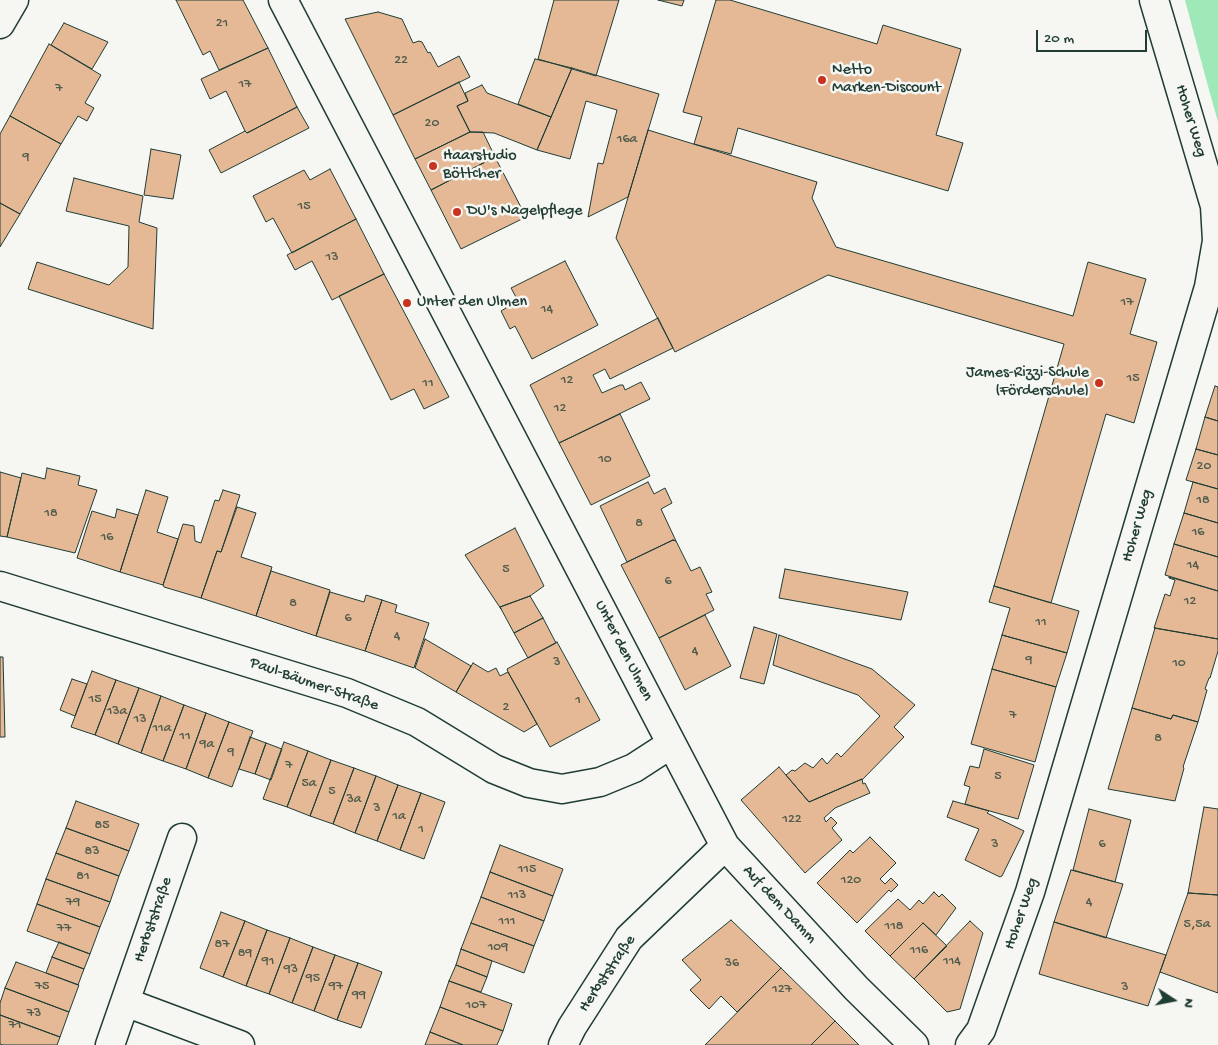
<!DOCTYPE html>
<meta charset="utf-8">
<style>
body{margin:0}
#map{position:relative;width:1218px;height:1045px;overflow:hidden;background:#f6f6f2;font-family:"Gochi Hand",sans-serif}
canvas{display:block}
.north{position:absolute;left:1148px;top:975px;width:50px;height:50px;-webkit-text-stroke:4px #f6f6f2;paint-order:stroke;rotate:101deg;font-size:14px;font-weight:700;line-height:20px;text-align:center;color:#1f3d34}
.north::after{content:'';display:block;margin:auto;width:18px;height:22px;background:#1f3d34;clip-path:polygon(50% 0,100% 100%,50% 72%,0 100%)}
.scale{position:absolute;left:1036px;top:30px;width:111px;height:22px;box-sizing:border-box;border:2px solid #1f3d34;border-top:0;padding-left:6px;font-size:15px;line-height:18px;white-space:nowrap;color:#1f3d34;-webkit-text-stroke:4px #f6f6f2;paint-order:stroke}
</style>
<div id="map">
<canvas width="1218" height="1045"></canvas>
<div class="north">N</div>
<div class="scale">20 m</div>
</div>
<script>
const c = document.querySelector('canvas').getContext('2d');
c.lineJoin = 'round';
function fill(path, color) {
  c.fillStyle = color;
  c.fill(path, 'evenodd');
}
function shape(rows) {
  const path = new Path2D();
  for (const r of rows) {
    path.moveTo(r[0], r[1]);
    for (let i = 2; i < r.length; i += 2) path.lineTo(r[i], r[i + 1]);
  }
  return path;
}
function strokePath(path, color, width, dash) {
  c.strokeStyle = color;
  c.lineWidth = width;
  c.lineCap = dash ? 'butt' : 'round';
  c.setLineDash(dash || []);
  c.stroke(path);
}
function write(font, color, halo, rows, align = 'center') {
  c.font = font + ' "Gochi Hand",sans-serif';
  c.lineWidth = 5;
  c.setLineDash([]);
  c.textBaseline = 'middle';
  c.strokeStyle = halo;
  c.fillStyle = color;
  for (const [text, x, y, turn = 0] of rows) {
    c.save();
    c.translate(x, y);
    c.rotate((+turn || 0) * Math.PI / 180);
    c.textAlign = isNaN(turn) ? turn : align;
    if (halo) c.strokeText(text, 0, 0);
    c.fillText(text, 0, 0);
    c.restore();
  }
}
fill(shape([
 [1185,0,1218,0,1218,122,1206,79]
]), '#9fe9b8');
const building = shape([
 [176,0,243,0,268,48,219,70,210,51,203,55,176,0],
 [554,0,619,0,596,76,538,59,554,0],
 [658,0,684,0,682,6,658,0],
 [716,0,730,0,877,44,883,25,961,49,936,135,963,143,948,191,738,128,731,154,694,144,702,117,683,112,716,0],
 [378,12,402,19,413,43,419,41,422,42,428,53,430,52,438,67,459,56,470,77,393,115,345,19,378,12],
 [64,23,108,42,92,69,51,45,64,23],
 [49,44,101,75,85,103,94,108,87,121,78,116,61,144,10,116,49,44],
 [268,48,297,107,247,133,245,131,226,91,210,99,201,79,268,48],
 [535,59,572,68,551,117,518,104,535,59],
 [572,68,659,94,628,197,588,217,598,163,603,164,617,110,586,101,570,159,537,150,572,68],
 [459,82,468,101,457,106,470,132,415,159,393,115,459,82],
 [482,85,487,93,551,117,537,150,494,133,470,132,457,106,468,101,465,93,482,85],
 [297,107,309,128,221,173,209,150,245,131,247,133,297,107],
 [10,116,61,144,20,214,0,203,0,134,10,116],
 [648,130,817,182,812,198,836,247,1073,316,1088,262,1146,279,1130,334,1157,342,1134,423,1106,414,1051,603,994,586,1064,344,828,275,675,352,616,238,648,130],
 [470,132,483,132,495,157,431,190,415,159,470,132],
 [151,149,181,155,173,199,144,195,151,149],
 [495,157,526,217,461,249,431,190,495,157],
 [330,169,356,219,292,253,273,218,266,222,253,196,304,170,310,180,330,169],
 [74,178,143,196,139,222,157,228,153,329,28,289,37,262,109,285,128,267,129,226,66,211,74,178],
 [0,203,20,214,0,247,0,203],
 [356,219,384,274,332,300,312,261,295,270,287,255,356,219],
 [565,261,598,325,532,359,515,326,510,329,501,311,506,308,504,305,517,299,511,288,565,261],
 [384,274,449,397,424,409,414,389,391,400,339,296,384,274],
 [658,318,673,348,610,379,605,369,593,375,602,393,620,385,623,385,625,390,641,382,650,399,559,443,530,385,658,318],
 [1215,386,1218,387,1218,421,1205,417,1215,386],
 [620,414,650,476,591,505,559,443,620,414],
 [1205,417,1218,421,1218,455,1196,449,1205,417],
 [1196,449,1218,455,1218,489,1186,480,1196,449],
 [47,468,80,476,78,485,97,490,75,553,7,537,22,473,45,479,47,468],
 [0,472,21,478,7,537,0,536,0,472],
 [648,482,654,494,665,488,672,503,661,509,676,541,673,540,627,562,600,506,648,482],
 [1193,482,1218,489,1218,523,1184,513,1193,482],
 [146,490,168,497,157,532,178,539,163,585,120,572,146,490],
 [223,490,240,495,221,552,217,551,201,598,164,587,163,585,183,524,194,526,195,541,201,543,215,500,219,501,223,490],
 [237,507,256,513,241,557,272,567,256,616,201,598,217,551,221,552,237,507],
 [117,509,138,515,120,572,77,558,92,511,115,518,117,509],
 [1184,513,1218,523,1218,557,1174,544,1184,513],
 [515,528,544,586,530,596,500,607,501,609,465,555,515,528],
 [673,540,676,541,691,571,700,567,712,592,706,594,714,610,659,638,621,565,673,540],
 [1174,544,1218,557,1218,591,1165,575,1174,544],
 [785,569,908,592,901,620,779,598,785,569],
 [271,571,330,590,316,636,256,616,271,571],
 [1169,577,1218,591,1218,639,1154,628,1165,594,1170,596,1175,580,1169,578,1169,577],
 [994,586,1079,611,1067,653,1002,635,1010,608,989,602,994,586],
 [330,592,364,602,366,595,382,600,365,651,316,636,330,592],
 [530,596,543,618,514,633,500,607,530,596],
 [382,600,397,605,395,612,429,623,414,668,365,651,382,600],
 [705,615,731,666,685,690,659,638,705,615],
 [543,618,556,643,528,658,514,633,543,618],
 [754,627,777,634,764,684,740,678,754,627],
 [1155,628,1218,639,1218,651,1210,678,1209,678,1205,689,1207,690,1198,722,1173,715,1171,719,1132,708,1155,628],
 [779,635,872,669,915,705,894,727,904,737,862,780,862,779,809,802,786,775,792,770,795,771,805,763,813,768,822,758,827,764,837,753,841,757,880,716,858,695,773,665,779,635],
 [1002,635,1067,653,1056,687,992,669,1002,635],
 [425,639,471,666,456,692,415,668,425,639],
 [557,642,600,720,550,747,508,672,507,669,557,642],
 [0,657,3,657,5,737,0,737,0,657],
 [473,663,488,672,496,668,500,676,508,672,537,724,524,732,456,692,473,663],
 [992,669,1056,687,1035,762,971,744,992,669],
 [92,671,116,680,95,735,71,727,92,671],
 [72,679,87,684,75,716,60,710,72,679],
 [116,680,139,688,118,744,95,735,116,680],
 [139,688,161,696,141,753,118,744,139,688],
 [161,696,184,705,163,761,141,753,161,696],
 [184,705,206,713,186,769,163,761,184,705],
 [1132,708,1171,719,1173,715,1198,722,1183,767,1184,768,1175,801,1108,789,1132,708],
 [206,713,229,722,208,778,186,769,206,713],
 [229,722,253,731,232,787,208,778,229,722],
 [250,737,266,743,255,774,239,769,250,737],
 [284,742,308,751,287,807,263,799,284,742],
 [266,743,282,749,271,780,255,774,266,743],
 [984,749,1034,765,1018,819,965,804,970,787,964,785,970,766,979,768,984,749],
 [308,751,331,760,310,816,287,807,308,751],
 [331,760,354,768,333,824,310,816,331,760],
 [779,767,809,802,862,779,863,784,865,783,870,793,835,808,824,818,826,822,831,817,837,823,832,828,842,840,805,873,741,800,779,767],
 [354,768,376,776,355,833,333,824,354,768],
 [376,776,398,785,377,841,355,833,376,776],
 [398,785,421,793,400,850,377,841,398,785],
 [421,793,445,802,424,859,400,850,421,793],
 [76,801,139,824,129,851,66,828,76,801],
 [953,801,989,811,987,813,1024,831,1002,876,1000,877,965,860,979,829,947,817,953,801],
 [1204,807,1218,809,1218,895,1188,893,1204,807],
 [1089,809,1131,820,1115,882,1073,870,1089,809],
 [66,828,129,851,119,876,56,853,66,828],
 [870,837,896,863,880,879,885,884,891,878,898,885,891,892,889,890,857,923,817,883,850,850,853,853,870,837],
 [500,845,563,869,553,896,490,872,500,845],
 [56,853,119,876,110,902,46,879,56,853],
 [1071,870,1123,884,1106,938,1054,922,1071,870],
 [490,872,553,896,544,921,481,897,490,872],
 [46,879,110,902,100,927,37,904,46,879],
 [934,892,939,897,942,894,956,908,936,935,923,923,890,956,865,931,898,899,910,910,919,900,923,904,934,892],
 [1188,893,1218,895,1218,993,1160,972,1188,893],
 [481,897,544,921,534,946,471,923,481,897],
 [37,904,100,927,90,954,27,931,37,904],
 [221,912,245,921,223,977,200,968,221,912],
 [731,920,781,968,737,1012,721,996,709,1009,690,990,701,980,682,960,731,920],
 [245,921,267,930,246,986,223,977,245,921],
 [970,921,983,933,960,1009,947,1012,914,979,970,921],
 [1054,922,1166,955,1148,1006,1039,974,1054,922],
 [471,923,534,946,524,973,461,949,471,923],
 [923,923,947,946,914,979,890,956,923,923],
 [267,930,290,938,269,994,246,986,267,930],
 [290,938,313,947,292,1003,269,994,290,938],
 [59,942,90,954,84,969,52,957,59,942],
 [313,947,335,955,314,1011,292,1003,313,947],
 [461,949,492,961,487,977,456,965,461,949],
 [335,955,358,963,337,1020,314,1011,335,955],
 [52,957,84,969,78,985,46,973,52,957],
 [16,962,79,985,69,1012,5,988,16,962],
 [358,963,382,972,361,1028,337,1020,358,963],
 [456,965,487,977,481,992,449,981,456,965],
 [781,968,835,1021,811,1045,705,1045,781,968],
 [449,981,512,1004,503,1031,440,1007,449,981],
 [5,988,69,1012,60,1037,0,1015,0,1003,5,988],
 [440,1007,503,1031,497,1045,463,1045,430,1032,440,1007],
 [0,1015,60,1037,57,1045,3,1045,0,1044,0,1015],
 [835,1021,859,1045,811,1045,835,1021],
 [430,1032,463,1045,425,1045,430,1032]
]);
fill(building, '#e5b996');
strokePath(building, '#1f3d34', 1);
const minor = shape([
 [283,0,725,846,856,988,914,1045],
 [0,24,14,0],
 [0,586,347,693,417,722,494,769,529,783,562,789,600,782,634,768,671,744],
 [125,1002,240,1045],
 [110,1045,182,838],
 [563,1045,572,1027,629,938,725,846],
 [970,1045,981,1030,1030,892,1209,287,1217,241,1215,206,1154,0]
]);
strokePath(minor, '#1f3d34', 31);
strokePath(minor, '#f6f6f2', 28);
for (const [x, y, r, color] of [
 [822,80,5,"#c8321e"],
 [433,166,5,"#c8321e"],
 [457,212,5,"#c8321e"],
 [407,303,5,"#c8321e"],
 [1099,383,5,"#c8321e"]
]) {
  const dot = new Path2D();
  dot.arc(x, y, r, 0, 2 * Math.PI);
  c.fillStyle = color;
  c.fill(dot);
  strokePath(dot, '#f6f6f2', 2);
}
write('14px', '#505c4c', null, [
 ["21",222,24],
 ["22",401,61],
 ["17",245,85],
 ["7",59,89],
 ["20",432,124],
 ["16a",627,140],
 ["9",26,158],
 ["15",304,207],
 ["13",332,258],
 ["17",1127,303],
 ["14",547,310],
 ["15",1133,379],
 ["12",567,381],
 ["11",428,384],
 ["12",560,409],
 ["10",605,460],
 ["20",1204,467],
 ["18",1203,501],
 ["18",51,514],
 ["8",639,524],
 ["16",1198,533],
 ["16",107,538],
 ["14",1193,566],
 ["5",506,570],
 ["6",668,582],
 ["12",1190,602],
 ["8",293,604],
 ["6",348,619],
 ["11",1041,623],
 ["4",397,637],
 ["4",695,652],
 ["9",1029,661],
 ["3",557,663],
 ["10",1179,664],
 ["15",95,700],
 ["1",578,701],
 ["2",506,708],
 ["13a",117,712],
 ["7",1013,716],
 ["13",140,720],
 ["11a",162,729],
 ["11",185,737],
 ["8",1158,739],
 ["9a",207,745],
 ["9",231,753],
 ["7",289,766],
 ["5",998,777],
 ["5a",309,784],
 ["5",332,792],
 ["3a",354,800],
 ["3",377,809],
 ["1a",399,817],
 ["122",792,820],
 ["85",102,826],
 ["1",421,830],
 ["3",995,845],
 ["6",1102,845],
 ["83",92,852],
 ["115",527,870],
 ["81",83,877],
 ["120",851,881],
 ["113",517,896],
 ["79",73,903],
 ["4",1089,903],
 ["111",507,922],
 ["5,5a",1197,925],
 ["118",894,927],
 ["77",64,929],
 ["87",222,945],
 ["109",498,948],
 ["116",919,951],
 ["89",245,954],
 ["91",268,962],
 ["114",952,962],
 ["36",732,964],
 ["93",291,970],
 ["95",313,979],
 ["75",42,987],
 ["97",336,987],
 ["3",1125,988],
 ["127",782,990],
 ["99",359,996],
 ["107",476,1006],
 ["73",34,1014],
 ["71",15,1026]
]);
write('16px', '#1f3d34', '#f6f6f2', [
 ["Netto",832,71],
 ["Marken-Discount",832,89],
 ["Haarstudio",443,157],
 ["Böttcher",443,175],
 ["DU's Nagelpflege",467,212],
 ["Unter den Ulmen",417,303],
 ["James-Rizzi-Schule",1089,374,"right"],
 ["(Förderschule)",1089,392,"right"]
], 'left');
write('16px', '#1f3d34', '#f6f6f2', [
 ["Hoher Weg",1190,121,73],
 ["Hoher Weg",1138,526,-74],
 ["Unter den Ulmen",623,651,63],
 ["Paul-Bäumer-Straße",314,685,19],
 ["Auf dem Damm",779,905,47],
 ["Hoher Weg",1022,914,-71],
 ["Herbststraße",154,920,-71],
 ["Herbststraße",608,974,-56]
]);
</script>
